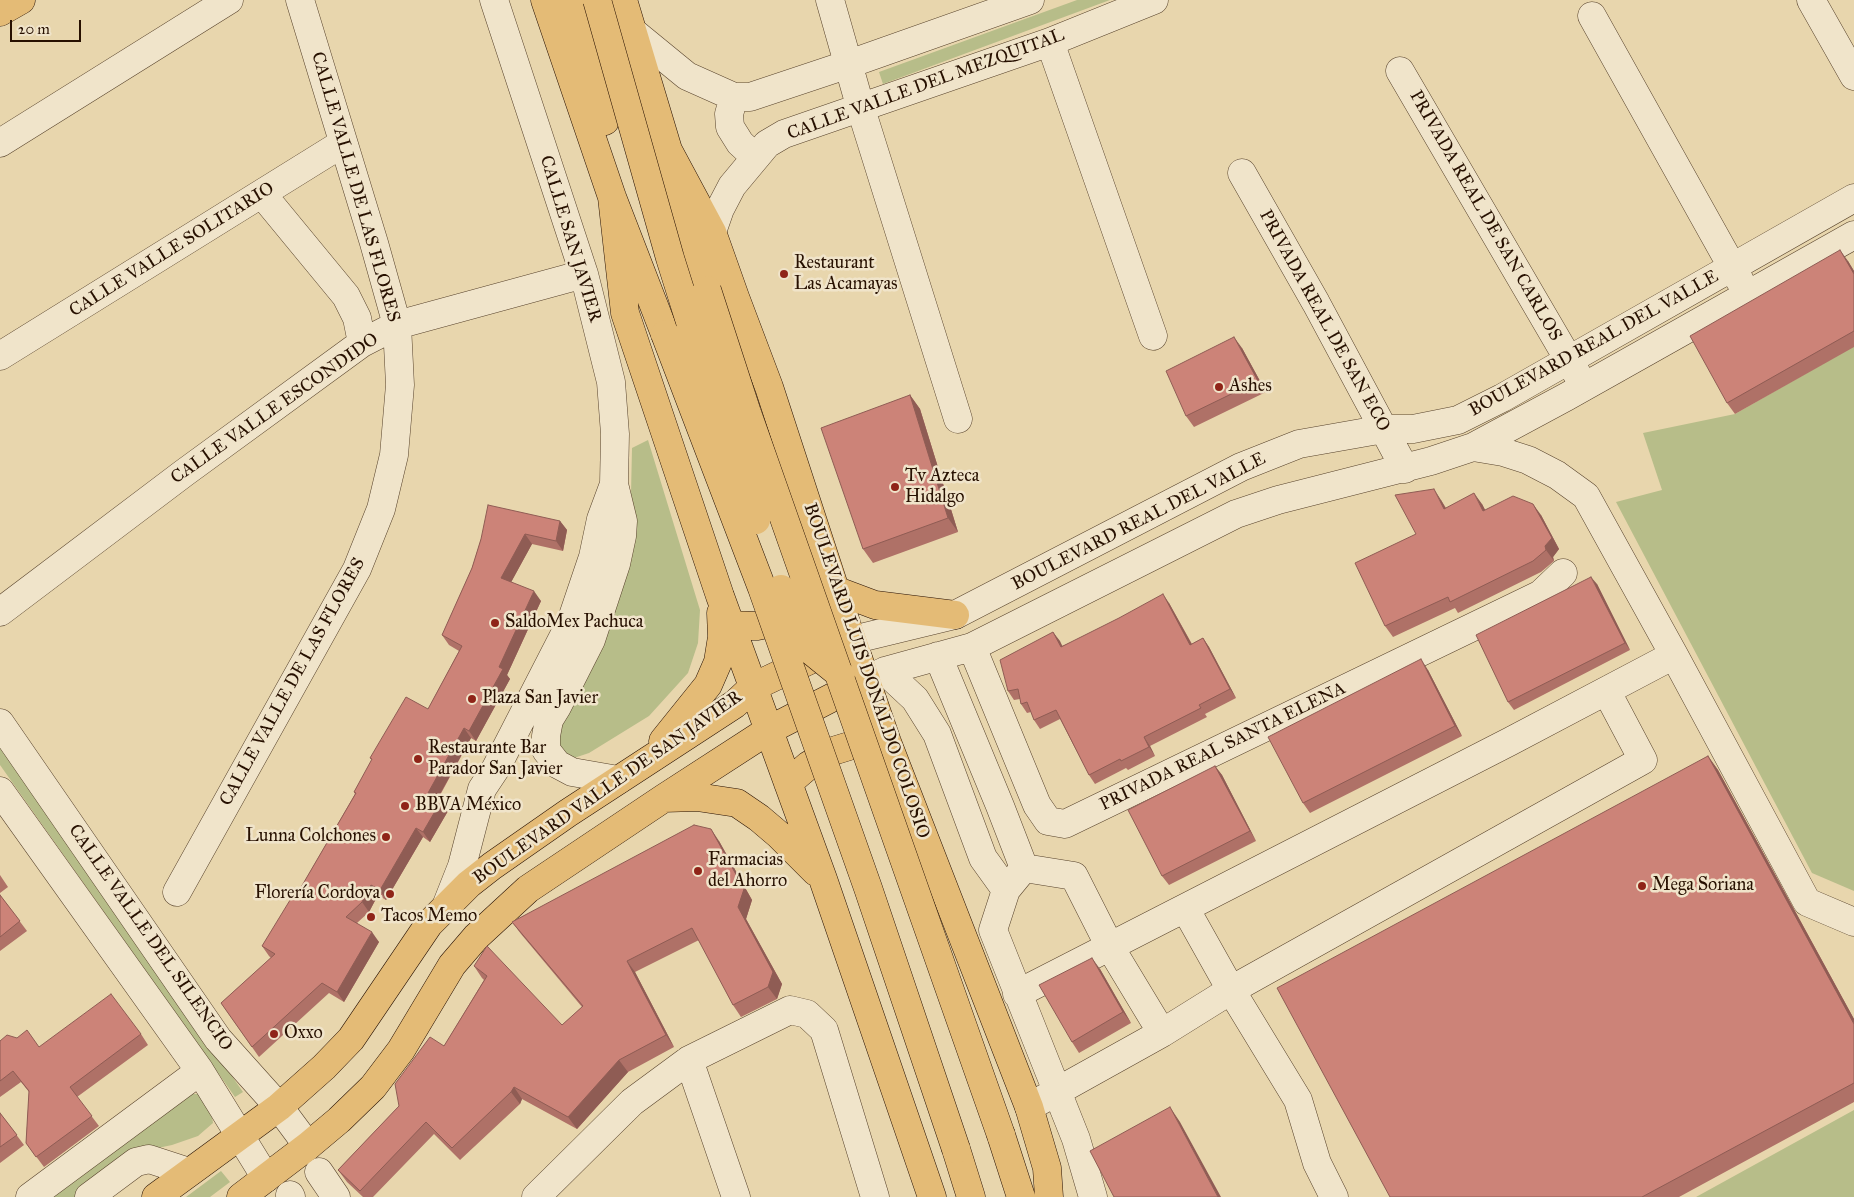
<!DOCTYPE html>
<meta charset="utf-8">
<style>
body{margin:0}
#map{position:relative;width:1854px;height:1197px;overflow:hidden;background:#e8d6ad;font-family:"IM FELL Great Primer",serif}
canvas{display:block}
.scale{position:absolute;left:10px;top:20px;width:71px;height:22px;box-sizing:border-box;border:2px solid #271000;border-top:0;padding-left:6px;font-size:15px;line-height:18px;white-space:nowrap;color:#271000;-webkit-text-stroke:4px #f0e4ca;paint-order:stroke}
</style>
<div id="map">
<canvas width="1854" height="1197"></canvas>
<div class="scale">20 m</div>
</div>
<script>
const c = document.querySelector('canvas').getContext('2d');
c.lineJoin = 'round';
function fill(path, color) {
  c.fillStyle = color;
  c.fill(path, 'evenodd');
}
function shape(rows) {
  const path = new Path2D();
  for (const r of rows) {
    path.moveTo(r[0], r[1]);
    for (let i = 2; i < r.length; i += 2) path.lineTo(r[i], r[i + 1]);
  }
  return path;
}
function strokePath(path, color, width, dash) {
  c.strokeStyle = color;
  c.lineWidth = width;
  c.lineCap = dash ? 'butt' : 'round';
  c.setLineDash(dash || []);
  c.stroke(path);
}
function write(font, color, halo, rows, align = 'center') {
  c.font = font + ' "IM FELL Great Primer",serif';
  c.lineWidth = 5;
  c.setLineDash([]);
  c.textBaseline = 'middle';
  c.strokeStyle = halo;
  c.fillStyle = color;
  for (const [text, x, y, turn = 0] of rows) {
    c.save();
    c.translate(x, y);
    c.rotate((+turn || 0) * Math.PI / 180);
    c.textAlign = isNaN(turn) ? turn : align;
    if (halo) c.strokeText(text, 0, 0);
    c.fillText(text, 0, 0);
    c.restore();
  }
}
fill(shape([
 [1077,0,1110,0,883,84,879,72],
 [1854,346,1854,891,1812,873,1616,502,1662,490,1643,433,1735,414],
 [648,440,700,610,698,643,688,673,649,716,589,753,574,758,559,754,553,734,630,540,632,448],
 [0,743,243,1092,235,1097,0,765],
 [189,1094,199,1094,211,1110,213,1123,198,1136,172,1145,134,1153,76,1197,47,1197],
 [1854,1110,1854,1197,1696,1197],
 [221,1171,230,1182,210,1197,186,1197]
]), '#b7bd89');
const minor = shape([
 [494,0,584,274,611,382,615,434,614,484,623,521,622,536,616,564,591,640,557,707,549,720,546,736,546,750,557,764,572,772,618,780],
 [830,0,861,109,958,419],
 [1811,0,1854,76],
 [1592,16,1740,281],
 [632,31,687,76,734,97,750,97,849,64,1030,0],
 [1050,42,1153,336],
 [1400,71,1577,374],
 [734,97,729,114,730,127,740,143,755,157],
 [0,143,229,0],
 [1242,173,1316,303,1405,469],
 [262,194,346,296,357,318,362,343],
 [712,232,720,209,732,186,767,144,784,134,1050,42,1154,0],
 [0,356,343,143],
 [1473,447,1503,452,1528,460,1557,475,1586,496,1674,655,1807,902,1854,922],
 [0,612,184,473,362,343,397,325,584,274],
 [852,640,955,615,1241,467,1299,444,1384,429,1413,429,1458,420,1502,398,1854,198],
 [972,647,1037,805,1048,821,1065,824,1541,594,1563,573],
 [938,656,1000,806,1024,868,1006,890,993,930,1076,1139,1093,1197],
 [885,671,915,699,937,734,983,858,1006,890],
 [866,680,885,671,972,647,1236,514,1278,500,1431,461,1473,447,1566,397,1854,235],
 [0,723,218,1039,279,1107,308,1146],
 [0,791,200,1071,266,1178],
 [1024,868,1074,876,1110,947,1162,1033],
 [177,892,357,569,381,509,394,455,400,385,397,325,374,243,300,0],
 [447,904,462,866,482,789,496,768,571,622,593,557,601,519,614,484],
 [1185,908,1231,990,1298,1100,1317,1163,1334,1197],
 [1017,994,1509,742,1674,655],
 [689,1060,736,1197],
 [1029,1107,1162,1033,1231,990,1643,760,1607,692],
 [319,1172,336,1197],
 [290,1195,291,1197],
 [30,1197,200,1071],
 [89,1197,136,1162,149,1159,189,1172],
 [536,1197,632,1102,689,1060,790,1010,807,1014,824,1030,875,1197]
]);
const major = shape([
 [545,0,612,197,665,334],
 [571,0,605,121],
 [623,0,668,150,707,290],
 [0,12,21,0],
 [668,150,712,232,735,297,769,387,846,623,887,742,1029,1107,1047,1168,1049,1197],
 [612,197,625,313,720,596,823,879,932,1197],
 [835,590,875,605,955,615],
 [731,625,757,626,786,620,795,615],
 [663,741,708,685,718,662,722,637,721,613],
 [788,783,809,765,833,751,859,743,885,742],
 [664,798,697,797,737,803,759,818,779,835,816,872],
 [1001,1135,1021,1197],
 [956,1149,971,1197],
 [156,1197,279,1107,324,1067,351,1039,429,924,469,884,492,866,568,813,735,704,753,687,812,659],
 [241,1197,308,1146,339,1120,373,1087,401,1050,452,965,476,937,528,889,664,798,769,730,866,680]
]);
strokePath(minor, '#57422b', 29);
strokePath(major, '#271000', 29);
strokePath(minor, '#f0e4ca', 28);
strokePath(major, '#e4bb76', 28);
const majorBridge = shape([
 [597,0,670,258,727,439,756,520],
 [707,290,747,413,1001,1135],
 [665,334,762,588,868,888,956,1149],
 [781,589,804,645,841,675]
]);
strokePath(majorBridge, '#271000', 29, []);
strokePath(majorBridge, '#e4bb76', 28);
fill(shape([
 [1848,261,1854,271,1854,347,1735,414,1727,403],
 [1242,348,1266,392,1194,427,1186,416],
 [910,395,920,409,958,532,873,563,863,549],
 [1441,500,1446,508,1482,504,1485,510,1541,515,1559,549,1553,557,1554,561,1541,572,1458,613,1455,608,1393,637,1385,626,1416,534],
 [560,521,567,530,563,551,532,544,511,582,541,601,507,675,510,679,476,741,471,738,438,799,448,811,430,842,423,837,386,900,378,895,369,912,357,923,379,942,344,1002,329,993,259,1057,221,1003,271,958,269,956,262,946,300,889,355,794,354,792,372,760,370,758,428,709,459,651,449,645,442,635,472,568,481,539],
 [1597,584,1630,650,1514,710,1508,702],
 [1169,603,1192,644,1203,638,1209,647,1236,698,1205,714,1207,717,1150,746,1155,756,1128,770,1126,768,1095,784,1089,775,1060,719,1040,729,1034,720,1031,712,1027,713,1021,704,1020,699,1014,700,1008,691,1053,632,1062,646],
 [1428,670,1462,736,1310,813,1303,803],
 [1708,756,1718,770,1854,1019,1854,1102,1679,1197,1390,1197],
 [1215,766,1222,775,1256,841,1169,885,1162,876],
 [719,841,752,900,746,919,782,984,777,999,741,1017,733,1005,699,940,635,972,674,1047,628,1072,577,1129,522,1099,520,1104,460,1160,434,1134,373,1197,363,1197,347,1182,338,1170,399,1106,444,1046,484,980,482,978,474,966,562,1025,582,1007,521,934,512,922],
 [0,875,8,887,0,893],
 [0,895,27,931,0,951],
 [1100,969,1131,1023,1079,1053,1072,1042],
 [141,1034,148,1045,77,1097,99,1126,44,1167,26,1143,29,1092,21,1082,0,1097,0,1041,39,1047],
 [0,1113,24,1145,0,1163]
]), '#af7167');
fill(shape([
 [1840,250,1848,261,1854,271,1854,274],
 [1234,337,1242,348,1266,392,1258,381],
 [910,395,920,409,958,532,948,518],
 [1434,489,1441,500,1452,520,1444,509],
 [1474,493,1482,504,1491,521,1483,511],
 [1533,504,1541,515,1559,549,1553,557,1554,561,1546,550],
 [560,521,567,530,563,551,556,541],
 [525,534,532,544,508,588,501,578],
 [1591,577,1597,584,1630,650,1625,643],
 [534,591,541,601,507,675,510,679,476,741,469,731],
 [1163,594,1169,603,1197,654,1190,645],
 [1053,632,1060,641,1067,656,1061,647],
 [1203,638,1209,647,1236,698,1230,689],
 [1421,659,1428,670,1462,736,1455,726],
 [464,728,471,738,435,803,428,793],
 [1144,737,1150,746,1155,756,1149,747],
 [1708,756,1718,770,1854,1019,1854,1024],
 [1215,766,1222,775,1256,841,1250,831],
 [441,801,448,811,430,842,423,832],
 [416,828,423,837,386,900,380,890],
 [711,829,719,841,752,900,746,919,782,984,777,999,768,987,738,907],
 [371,885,378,895,369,912,362,902],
 [372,932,379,942,344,1002,337,992],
 [1092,958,1100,969,1131,1023,1123,1012],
 [627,961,635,972,674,1047,666,1035],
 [619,1060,628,1072,577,1129,568,1117],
 [514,1087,522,1099,520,1104,511,1092],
 [1170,1107,1180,1122,1221,1197,1218,1197]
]), '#8f5c54');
const building = shape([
 [1840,250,1854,274,1854,331,1727,403,1690,336,1840,250],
 [1234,337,1258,381,1186,416,1166,371,1234,337],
 [910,395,948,518,863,549,821,428,910,395],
 [1434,489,1444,509,1474,493,1483,511,1513,496,1533,504,1552,538,1545,546,1546,550,1533,561,1450,602,1448,597,1385,626,1355,563,1416,534,1395,495,1434,489],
 [488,505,560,521,556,541,525,534,501,578,534,591,499,667,503,669,469,731,464,728,428,793,441,801,423,832,416,828,380,890,371,885,362,902,346,917,372,932,337,992,322,983,252,1047,221,1003,275,954,262,946,298,887,300,889,356,793,354,792,372,759,370,758,406,697,428,709,462,646,442,635,472,568,481,539,488,505],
 [1591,577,1625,643,1508,702,1476,635,1591,577],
 [1163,594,1190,645,1203,638,1230,689,1199,705,1201,708,1144,737,1149,747,1121,761,1120,759,1089,775,1056,710,1034,720,1027,702,1021,704,1018,689,1008,691,1000,660,1053,632,1061,647,1119,618,1163,594],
 [1421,659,1455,726,1303,803,1268,737,1421,659],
 [1708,756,1854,1024,1854,1083,1642,1197,1390,1197,1277,988,1708,756],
 [1215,766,1250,831,1162,876,1128,810,1215,766],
 [694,825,711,829,744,889,738,907,773,972,768,987,733,1005,692,928,627,961,666,1035,619,1060,568,1117,514,1087,511,1092,452,1148,426,1122,360,1191,338,1170,399,1106,395,1084,430,1037,444,1046,487,976,474,966,487,946,562,1025,583,1006,512,922,694,825],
 [0,895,20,921,0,937,0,895],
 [1092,958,1123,1012,1072,1042,1039,985,1092,958],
 [111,994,141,1034,70,1087,92,1116,36,1157,26,1143,29,1091,13,1071,0,1081,0,1041,7,1035,17,1038,27,1030,39,1047,111,994],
 [1170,1107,1218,1197,1114,1197,1090,1151,1170,1107],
 [0,1113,17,1135,0,1147,0,1113]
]);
fill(building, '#cc8378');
strokePath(building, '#8f5c54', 1);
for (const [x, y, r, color] of [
 [784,274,5,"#8f2418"],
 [1219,387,5,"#8f2418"],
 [895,487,5,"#8f2418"],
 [495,623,5,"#8f2418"],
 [472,699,5,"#8f2418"],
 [418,759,5,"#8f2418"],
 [405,806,5,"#8f2418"],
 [386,837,5,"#8f2418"],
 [698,871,5,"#8f2418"],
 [1642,886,5,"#8f2418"],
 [390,894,5,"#8f2418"],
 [371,917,5,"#8f2418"],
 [274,1034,5,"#8f2418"]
]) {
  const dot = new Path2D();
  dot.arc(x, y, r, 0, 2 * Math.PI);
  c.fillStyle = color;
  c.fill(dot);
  strokePath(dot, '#f0e4ca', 2);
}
write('18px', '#271000', '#f0e4ca', [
 ["CALLE VALLE DEL MEZQUITAL",926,85,-20],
 ["CALLE VALLE DE LAS FLORES",355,187,74],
 ["PRIVADA REAL DE SAN CARLOS",1485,216,60],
 ["CALLE SAN JAVIER",570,239,73],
 ["CALLE VALLE SOLITARIO",172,250,-32],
 ["PRIVADA REAL DE SAN ECO",1324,321,61],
 ["BOULEVARD REAL DEL VALLE",1594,344,-29],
 ["CALLE VALLE ESCONDIDO",275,409,-35],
 ["BOULEVARD REAL DEL VALLE",1139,522,-27],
 ["BOULEVARD LUIS DONALDO COLOSIO",866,671,71],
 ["CALLE VALLE DE LAS FLORES",293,682,-61],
 ["PRIVADA REAL SANTA ELENA",1223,747,-26],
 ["BOULEVARD VALLE DE SAN JAVIER",608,788,-35],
 ["CALLE VALLE DEL SILENCIO",150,938,55]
]);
write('18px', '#271000', '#f0e4ca', [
 ["Restaurant",794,264],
 ["Las Acamayas",794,285],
 ["Ashes",1229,387],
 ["Tv Azteca",905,477],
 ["Hidalgo",905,498],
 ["SaldoMex Pachuca",505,623],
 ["Plaza San Javier",482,699],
 ["Restaurante Bar",428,749],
 ["Parador San Javier",428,770],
 ["BBVA México",415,806],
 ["Lunna Colchones",376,837,"right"],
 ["Farmacias",708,861],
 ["del Ahorro",708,882],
 ["Mega Soriana",1652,886],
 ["Florería Cordova",380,894,"right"],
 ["Tacos Memo",381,917],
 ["Oxxo",284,1034]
], 'left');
</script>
